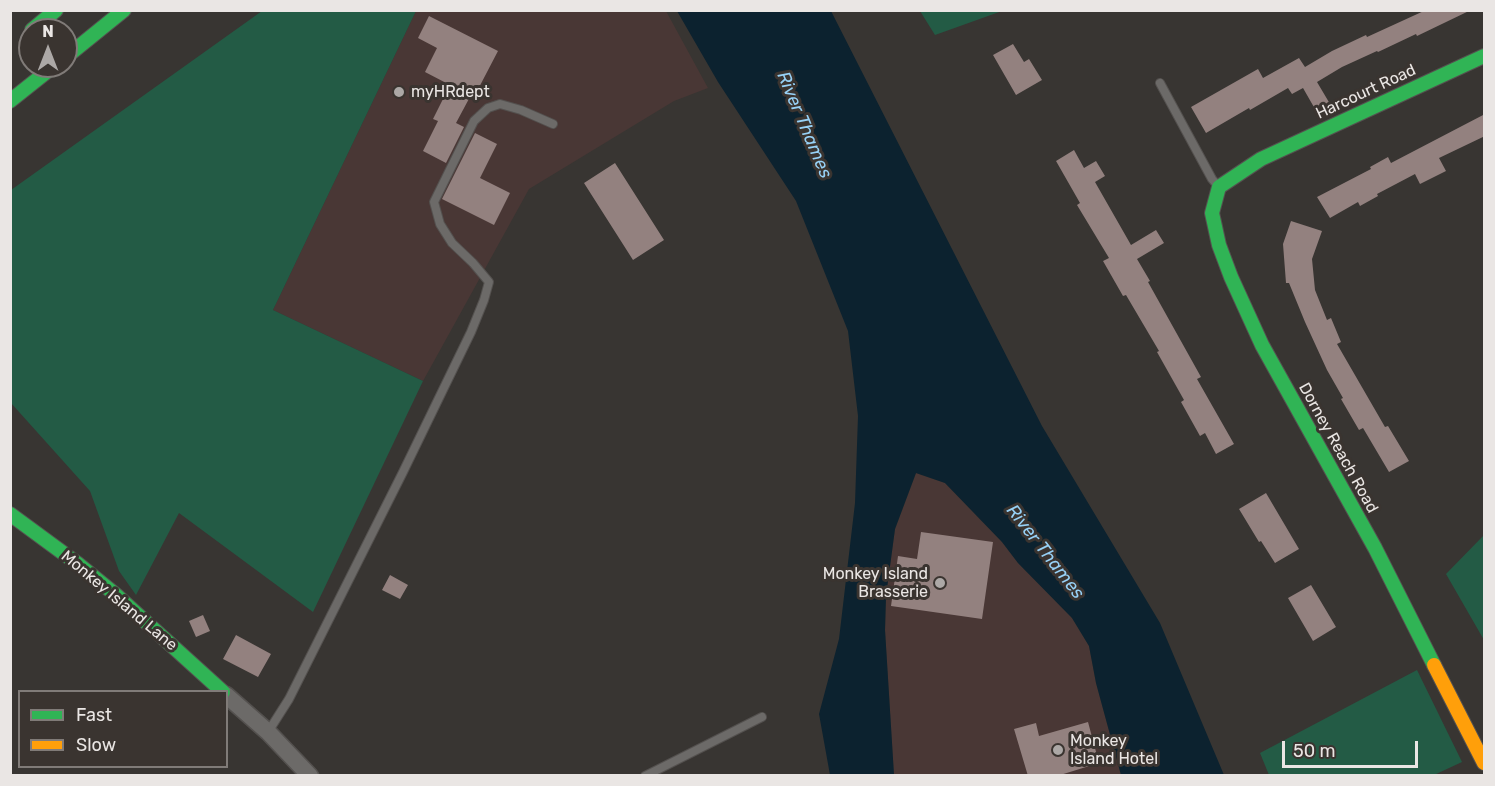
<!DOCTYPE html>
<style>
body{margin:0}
#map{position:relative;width:1495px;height:786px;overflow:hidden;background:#383532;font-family:Rubik,sans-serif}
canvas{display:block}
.frame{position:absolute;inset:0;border:12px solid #eae6e4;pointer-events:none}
.legend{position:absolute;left:18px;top:690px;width:210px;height:78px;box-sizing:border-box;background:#3a3430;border:2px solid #807b78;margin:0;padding:8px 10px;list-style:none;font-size:18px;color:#eae6e4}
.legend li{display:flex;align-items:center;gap:12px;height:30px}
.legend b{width:30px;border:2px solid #807b78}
.north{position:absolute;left:18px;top:18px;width:60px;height:60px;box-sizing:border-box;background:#3a3430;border:2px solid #807b78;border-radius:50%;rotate:0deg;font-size:16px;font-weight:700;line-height:24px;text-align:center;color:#eae6e4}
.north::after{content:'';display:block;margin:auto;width:21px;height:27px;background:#aca8a6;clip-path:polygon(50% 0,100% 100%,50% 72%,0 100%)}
.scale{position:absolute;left:1282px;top:741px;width:136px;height:27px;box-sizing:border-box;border:3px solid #eae6e4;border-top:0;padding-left:8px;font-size:18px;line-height:21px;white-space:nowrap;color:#eae6e4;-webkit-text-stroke:4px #3a3430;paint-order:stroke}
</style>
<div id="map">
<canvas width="1495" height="786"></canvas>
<div class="frame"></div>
<ul class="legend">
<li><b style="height:8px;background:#30b455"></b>Fast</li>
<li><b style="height:8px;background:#ff9f0a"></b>Slow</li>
</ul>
<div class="north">N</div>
<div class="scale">50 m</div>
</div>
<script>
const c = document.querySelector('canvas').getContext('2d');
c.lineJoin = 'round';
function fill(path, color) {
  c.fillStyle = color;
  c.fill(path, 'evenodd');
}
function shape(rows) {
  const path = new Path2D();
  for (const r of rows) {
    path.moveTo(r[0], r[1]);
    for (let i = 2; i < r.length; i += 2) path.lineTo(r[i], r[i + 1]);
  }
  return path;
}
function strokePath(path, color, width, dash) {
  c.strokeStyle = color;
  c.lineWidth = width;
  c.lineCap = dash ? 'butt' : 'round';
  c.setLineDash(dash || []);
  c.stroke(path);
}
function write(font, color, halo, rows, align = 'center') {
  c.font = font + ' Rubik,sans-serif';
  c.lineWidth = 6;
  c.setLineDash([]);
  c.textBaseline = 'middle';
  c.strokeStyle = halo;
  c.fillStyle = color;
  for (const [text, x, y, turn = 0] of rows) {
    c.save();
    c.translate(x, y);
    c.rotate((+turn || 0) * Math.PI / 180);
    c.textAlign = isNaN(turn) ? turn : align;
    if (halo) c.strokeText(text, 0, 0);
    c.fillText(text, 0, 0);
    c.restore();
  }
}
fill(shape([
 [416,11,666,11,708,88,674,101,529,189,423,381,273,310],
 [916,473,945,483,1002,542,1018,563,1072,618,1089,646,1096,683,1121,775,894,776,885,630,886,596,895,529]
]), '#493735');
fill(shape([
 [262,11,416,11,273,310,423,381,313,612,179,513,136,595,119,571,90,491,11,403,11,190],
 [920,11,1002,11,935,35],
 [1484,535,1484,640,1446,574],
 [1417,670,1462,762,1434,775,1269,775,1260,753]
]), '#235b45');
fill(shape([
 [677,11,831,11,1042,426,1160,623,1224,775,1121,775,1096,683,1089,646,1072,618,1018,563,1002,542,945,483,916,473,895,529,886,596,885,630,894,775,830,775,819,714,839,639,855,503,858,416,848,331,796,201,718,82]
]), '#0c222f');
fill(shape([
 [1426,10,1471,10,1417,36,1416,34,1378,52,1377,51,1342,67,1317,82,1333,109,1319,116,1303,88,1292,94,1288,88,1250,110,1249,108,1206,133,1191,107,1258,69,1263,78,1299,58,1305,67,1332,51,1366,35,1367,37],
 [429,16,498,51,474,97,471,95,456,123,464,127,446,163,423,151,438,121,433,119,450,85,425,72,437,48,418,38],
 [1013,44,1024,62,1029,59,1042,80,1016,95,993,55],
 [1485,114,1485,136,1439,158,1446,171,1420,184,1415,174,1377,194,1378,196,1360,206,1358,202,1330,218,1317,197,1371,169,1370,167,1388,157,1391,163],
 [475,133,497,144,480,178,510,193,494,225,442,199],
 [1074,150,1084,168,1096,161,1105,176,1095,182,1131,245,1156,230,1164,243,1137,259,1150,281,1148,282,1201,377,1197,379,1234,444,1216,454,1205,433,1200,436,1181,402,1184,400,1157,352,1159,351,1126,295,1123,296,1103,261,1109,258,1077,205,1080,203,1056,161],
 [615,163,664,240,633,260,584,183],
 [1291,221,1322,231,1312,259,1315,290,1327,320,1331,318,1341,342,1337,344,1385,427,1388,426,1409,461,1389,472,1363,428,1359,430,1341,399,1343,398,1327,370,1305,322,1289,283,1286,283,1283,244],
 [1266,493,1299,549,1275,563,1261,541,1259,542,1239,509],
 [921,532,993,542,982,619,891,606,898,556,917,559],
 [390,575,408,585,400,599,382,590],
 [1311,585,1336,627,1313,641,1288,598],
 [203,615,210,631,196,637,189,621],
 [236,635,271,654,258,677,223,659],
 [1088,722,1099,763,1057,776,1028,776,1014,729,1036,723,1039,736]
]), '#93817f');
const lane = shape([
 [1160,83,1212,179,1218,186],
 [268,732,289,699,403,472,471,332,484,300,489,282,473,263,452,243,440,224,434,202,474,121,488,108,500,104,521,110,553,124],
 [645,776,762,717]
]);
const street = shape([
 [226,695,268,732,310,776]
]);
const fast = shape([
 [32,30,56,10],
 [66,57,124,10],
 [10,101,54,66],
 [10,514,78,564,116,595,223,692],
 [1434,665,1375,548,1262,345,1231,277,1219,245,1212,213,1219,187,1261,159,1484,56]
]);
const slow = shape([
 [1434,665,1484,763]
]);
strokePath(lane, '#54514f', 10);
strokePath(street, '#54514f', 19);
strokePath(fast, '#54514f', 16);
strokePath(slow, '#54514f', 16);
strokePath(lane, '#6c6a68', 8);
strokePath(street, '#6c6a68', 16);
strokePath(fast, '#30b455', 14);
strokePath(slow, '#ff9f0a', 14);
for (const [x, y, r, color] of [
 [399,92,6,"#aca8a6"],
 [940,583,6,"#aca8a6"],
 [1058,750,6,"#aca8a6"]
]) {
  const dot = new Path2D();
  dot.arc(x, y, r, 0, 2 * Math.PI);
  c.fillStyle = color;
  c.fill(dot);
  strokePath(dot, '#3a3430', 2);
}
write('16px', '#eae6e4', '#3a3430', [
 ["myHRdept",411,92],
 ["Monkey Island",928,574,"right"],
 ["Brasserie",928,592,"right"],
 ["Monkey",1070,741],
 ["Island Hotel",1070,759]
], 'left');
write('16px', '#eae6e4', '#3a3430', [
 ["Harcourt Road",1366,92,-25],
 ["Dorney Reach Road",1338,448,61],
 ["Monkey Island Lane",119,601,40]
]);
write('italic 18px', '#97d1f6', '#3a3430', [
 ["River Thames",804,125,67],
 ["River Thames",1045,552,52]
]);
</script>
